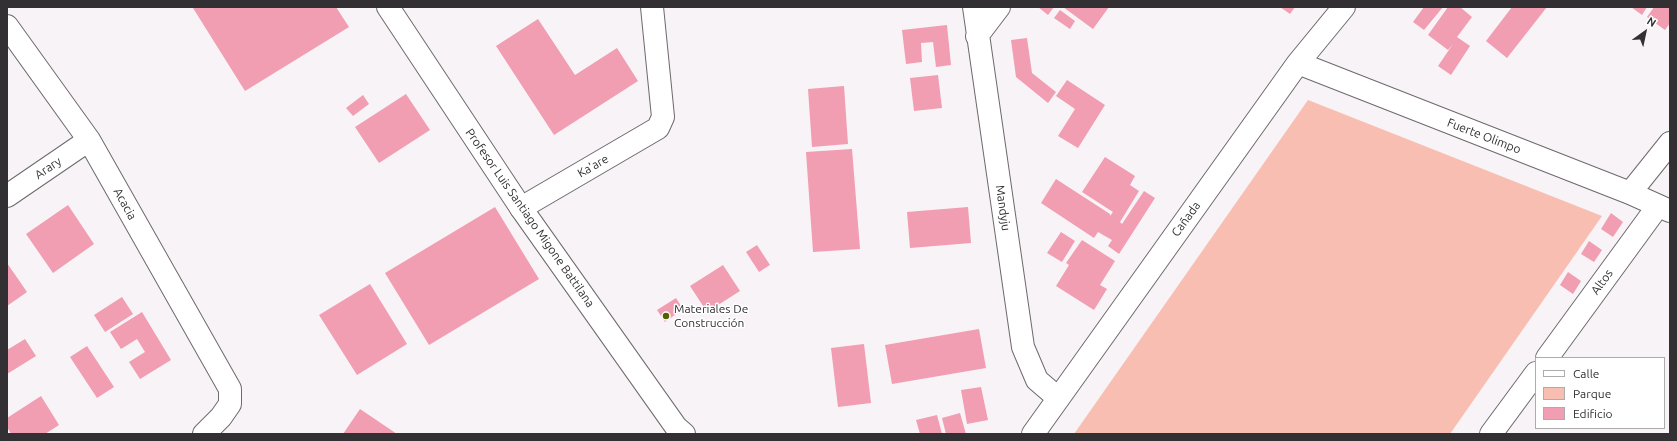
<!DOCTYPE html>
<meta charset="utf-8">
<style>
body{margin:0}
#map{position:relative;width:1677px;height:441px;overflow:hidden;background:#f8f3f7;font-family:Ubuntu,sans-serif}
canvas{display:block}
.frame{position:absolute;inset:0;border:8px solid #323032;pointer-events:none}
.legend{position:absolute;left:1535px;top:357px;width:130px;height:72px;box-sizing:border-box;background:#fff;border:1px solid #adacad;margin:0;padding:5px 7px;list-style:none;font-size:12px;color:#323032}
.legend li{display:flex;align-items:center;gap:8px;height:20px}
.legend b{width:20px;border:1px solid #adacad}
.north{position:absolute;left:1625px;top:12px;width:40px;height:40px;-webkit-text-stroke:3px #fff;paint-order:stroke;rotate:33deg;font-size:11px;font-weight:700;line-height:16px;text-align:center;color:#323032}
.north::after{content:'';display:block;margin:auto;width:14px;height:18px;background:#323032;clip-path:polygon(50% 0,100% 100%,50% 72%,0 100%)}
</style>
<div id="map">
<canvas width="1677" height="441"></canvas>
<div class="frame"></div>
<ul class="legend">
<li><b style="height:5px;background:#fff"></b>Calle</li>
<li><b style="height:11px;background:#f8beb1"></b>Parque</li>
<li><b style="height:11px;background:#f19db2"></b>Edificio</li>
</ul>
<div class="north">N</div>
</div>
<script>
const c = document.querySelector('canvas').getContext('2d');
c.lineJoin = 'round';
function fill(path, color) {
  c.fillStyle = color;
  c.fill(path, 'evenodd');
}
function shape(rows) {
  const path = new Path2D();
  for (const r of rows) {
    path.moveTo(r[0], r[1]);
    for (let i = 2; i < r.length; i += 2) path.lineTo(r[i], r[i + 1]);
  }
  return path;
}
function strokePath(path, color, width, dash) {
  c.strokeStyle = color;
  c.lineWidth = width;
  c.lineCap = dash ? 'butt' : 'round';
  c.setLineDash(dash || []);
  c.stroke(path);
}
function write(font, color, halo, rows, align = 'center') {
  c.font = font + ' Ubuntu,sans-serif';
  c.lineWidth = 3;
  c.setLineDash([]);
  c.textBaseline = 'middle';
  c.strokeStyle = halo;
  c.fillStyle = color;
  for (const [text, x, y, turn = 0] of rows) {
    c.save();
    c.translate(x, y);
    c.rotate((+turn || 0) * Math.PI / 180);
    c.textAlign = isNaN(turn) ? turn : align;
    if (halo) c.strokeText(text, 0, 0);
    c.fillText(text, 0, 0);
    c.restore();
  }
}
fill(shape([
 [1308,100,1602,216,1450,434,1074,434]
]), '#f8beb1');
fill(shape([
 [195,7,336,7,349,27,245,91,193,8],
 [1038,7,1054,7,1048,15],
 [1063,7,1109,7,1093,29],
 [1280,7,1295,7,1290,14],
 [1424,7,1443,7,1424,30,1413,22],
 [1448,7,1460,7,1472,17,1457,37,1470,46,1451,75,1438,66,1453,44,1448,50,1428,35],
 [1512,7,1547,7,1507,58,1486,41],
 [1631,7,1647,7,1642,15],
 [1654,7,1670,7,1670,23,1665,30,1647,17],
 [1060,10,1075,21,1070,29,1054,18],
 [538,19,575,75,617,48,638,81,554,135,496,46],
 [947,25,951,65,936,67,933,42,921,43,922,62,906,64,902,30],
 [1027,38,1032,73,1056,92,1048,103,1016,77,1011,40],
 [938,75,942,108,914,111,910,78],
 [1067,80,1105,105,1078,148,1058,136,1075,109,1056,96],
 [844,86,848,144,812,147,808,89],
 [406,94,430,130,379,163,355,127],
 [363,95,369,104,353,116,346,108],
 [852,149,860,249,813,252,806,152],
 [1105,157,1135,176,1130,185,1139,191,1120,222,1122,224,1144,191,1155,198,1119,254,1108,246,1112,240,1098,232,1094,238,1041,203,1056,179,1110,214,1110,216,1113,212,1082,192],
 [68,205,94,244,53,273,26,234],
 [495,207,539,279,429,345,385,273],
 [968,207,971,243,910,248,907,212],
 [1611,213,1623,222,1613,237,1601,229],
 [1061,232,1075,241,1062,262,1047,253],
 [1082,240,1115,261,1100,285,1107,289,1094,310,1056,286,1069,265,1066,263],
 [1589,241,1602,250,1594,262,1581,254],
 [757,245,770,265,759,272,746,252],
 [7,263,27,292,7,306],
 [723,265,740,291,707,312,690,286],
 [1568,272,1581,281,1573,294,1560,285],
 [370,284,407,344,357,375,319,315],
 [122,297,133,314,105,332,94,315],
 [676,298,683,309,665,322,657,310],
 [142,312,171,360,140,379,129,362,145,352,137,339,121,349,110,332],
 [979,329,986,368,892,384,885,345],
 [25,339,36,356,7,374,7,350],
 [864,344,871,403,838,407,831,348],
 [87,346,114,387,97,398,70,357],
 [981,387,988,420,967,424,961,390],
 [41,396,59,425,45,434,11,434,7,427,7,418],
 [360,409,397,434,343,434],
 [960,413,966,434,946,434,942,418],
 [937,415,942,434,920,434,916,420]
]), '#f19db2');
const street = shape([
 [974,7,1023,347,1037,380,1058,398],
 [7,26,89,140,230,389,230,404,221,417,204,434],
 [977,36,999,7],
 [1298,63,1630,193,1670,211],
 [1630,193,1670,143],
 [7,196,89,140],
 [521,208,658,128,663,117,652,7],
 [1547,358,1658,206],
 [1033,434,1298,63,1344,7],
 [1491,434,1536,373]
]);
const secondary = shape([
 [388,7,521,208,676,427,684,434]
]);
strokePath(street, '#6e696d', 24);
strokePath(secondary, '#6e696d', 24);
strokePath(street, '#fff', 22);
strokePath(secondary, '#fff', 22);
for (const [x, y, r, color] of [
 [666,316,4,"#536101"]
]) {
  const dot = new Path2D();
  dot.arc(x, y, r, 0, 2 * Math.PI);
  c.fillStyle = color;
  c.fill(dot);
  strokePath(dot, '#fff', 1.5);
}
write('12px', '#323032', '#fff', [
 ["Fuerte Olimpo",1484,136,21],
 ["Ka'are",593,166,-30],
 ["Arary",48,168,-34],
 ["Acacia",125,204,61],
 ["Mandyju",1003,208,82],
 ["Profesor Luis Santiago Migone Battilana",530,218,55],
 ["Cañada",1186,219,-54],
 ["Altos",1602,282,-54]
]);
write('12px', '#323032', '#fff', [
 ["Materiales De",674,309],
 ["Construcción",674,323]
], 'left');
</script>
